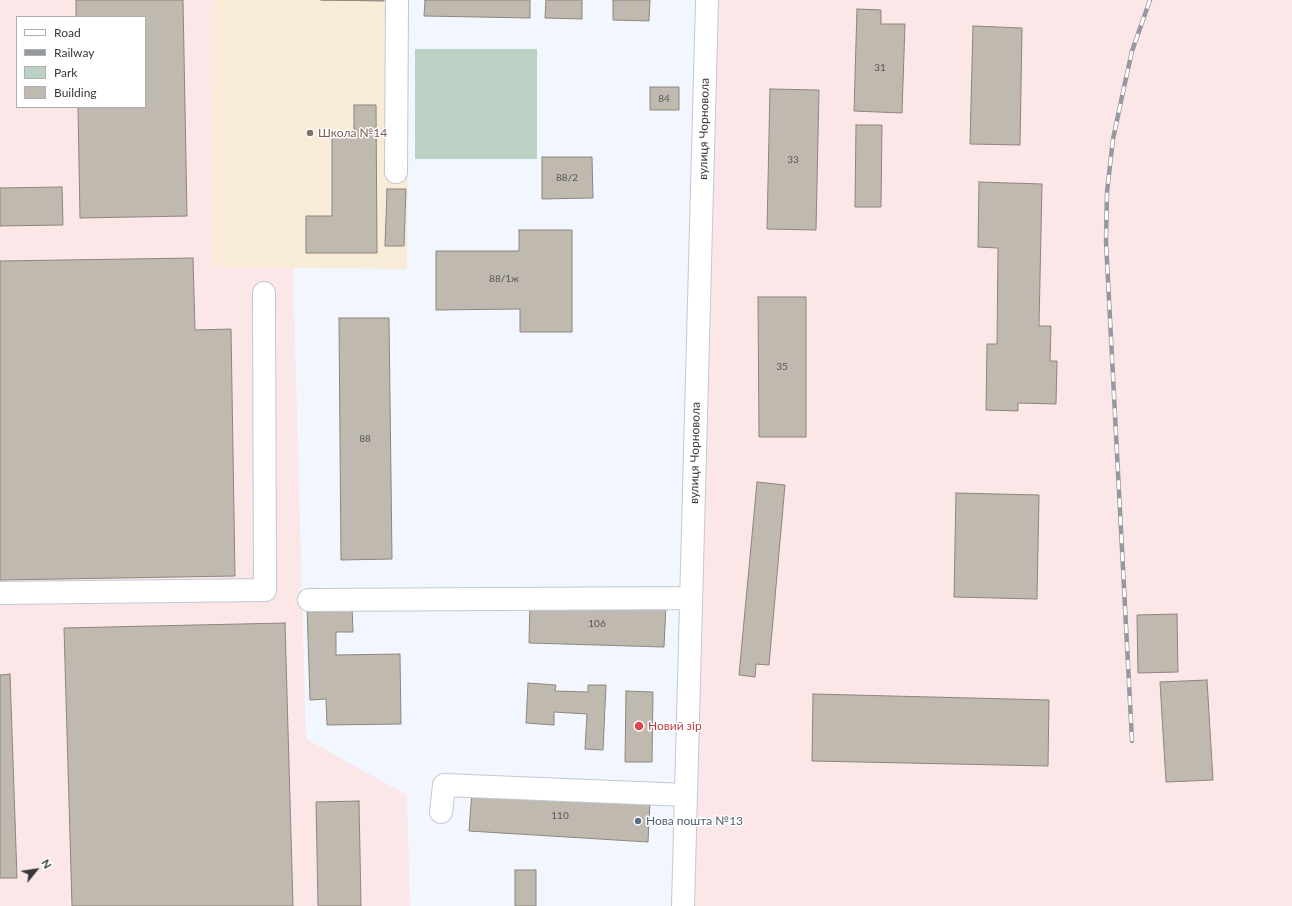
<!DOCTYPE html>
<meta charset="utf-8">
<style>
body{margin:0}
#map{position:relative;width:1292px;height:906px;overflow:hidden;background:#f2f7ff;font-family:Lato,sans-serif}
canvas{display:block}
.legend{position:absolute;left:16px;top:16px;width:130px;height:92px;box-sizing:border-box;background:#fff;border:1px solid #aeafb1;margin:0;padding:5px 7px;list-style:none;font-size:12px;color:#35373b}
.legend li{display:flex;align-items:center;gap:8px;height:20px}
.legend b{width:20px;border:1px solid #aeafb1}
.north{position:absolute;left:16px;top:850px;width:40px;height:40px;-webkit-text-stroke:3px #fff;paint-order:stroke;rotate:60deg;font-size:11px;font-weight:700;line-height:16px;text-align:center;color:#35373b}
.north::after{content:'';display:block;margin:auto;width:14px;height:18px;background:#35373b;clip-path:polygon(50% 0,100% 100%,50% 72%,0 100%)}
</style>
<div id="map">
<canvas width="1292" height="906"></canvas>
<ul class="legend">
<li><b style="height:5px;background:#fff"></b>Road</li>
<li><b style="height:5px;background:#95999f"></b>Railway</li>
<li><b style="height:11px;background:#bad1c3"></b>Park</li>
<li><b style="height:11px;background:#c0b9b0"></b>Building</li>
</ul>
<div class="north">N</div>
</div>
<script>
const c = document.querySelector('canvas').getContext('2d');
c.lineJoin = 'round';
function fill(path, color) {
  c.fillStyle = color;
  c.fill(path, 'evenodd');
}
function shape(rows) {
  const path = new Path2D();
  for (const r of rows) {
    path.moveTo(r[0], r[1]);
    for (let i = 2; i < r.length; i += 2) path.lineTo(r[i], r[i + 1]);
  }
  return path;
}
function strokePath(path, color, width, dash) {
  c.strokeStyle = color;
  c.lineWidth = width;
  c.lineCap = dash ? 'butt' : 'round';
  c.setLineDash(dash || []);
  c.stroke(path);
}
function write(font, color, halo, rows, align = 'center') {
  c.font = font + ' Lato,sans-serif';
  c.lineWidth = 3;
  c.setLineDash([]);
  c.textBaseline = 'middle';
  c.strokeStyle = halo;
  c.fillStyle = color;
  for (const [text, x, y, turn = 0] of rows) {
    c.save();
    c.translate(x, y);
    c.rotate((+turn || 0) * Math.PI / 180);
    c.textAlign = isNaN(turn) ? turn : align;
    if (halo) c.strokeText(text, 0, 0);
    c.fillText(text, 0, 0);
    c.restore();
  }
}
fill(shape([
 [0,0,214,0,212,266,293,268,306,739,407,795,410,906,0,906],
 [17,17,145,17,145,107,17,107],
 [717,0,1292,0,1292,906,693,906]
]), '#fce7e8');
fill(shape([
 [214,0,409,0,407,269,212,267]
]), '#f8ebd7');
fill(shape([
 [415,49,537,49,537,159,415,159]
]), '#bad1c3');
const building = shape([
 [76,0,183,0,187,216,80,218,78,107,145,107,145,17,76,17,76,0],
 [321,0,384,0,384,1,321,0],
 [425,0,530,0,530,18,424,16,425,0],
 [546,0,582,0,582,19,545,18,546,0],
 [613,0,650,0,649,21,613,20,613,0],
 [857,9,881,10,881,24,905,24,902,113,854,111,857,9],
 [973,26,1022,28,1020,145,970,144,973,26],
 [650,87,679,87,679,110,650,110,650,87],
 [770,89,819,90,816,230,767,229,770,89],
 [354,105,376,105,377,253,306,253,306,216,332,216,332,136,354,136,354,105],
 [856,125,882,125,881,207,855,207,856,125],
 [542,157,592,157,593,198,542,199,542,157],
 [979,182,1042,184,1039,326,1051,326,1050,361,1057,361,1056,404,1018,403,1018,411,986,410,987,344,997,344,998,248,978,247,979,182],
 [62,187,63,225,0,226,0,188,62,187],
 [387,189,406,189,404,246,385,246,387,189],
 [519,230,572,230,572,332,520,332,520,309,436,310,436,251,519,251,519,230],
 [193,258,195,330,231,329,235,576,0,580,0,261,193,258],
 [758,297,806,297,806,437,759,437,758,297],
 [339,318,389,318,392,559,341,560,339,318],
 [757,482,785,485,769,665,756,664,755,677,739,675,757,482],
 [956,493,1039,495,1037,599,954,597,956,493],
 [530,601,666,605,664,647,529,643,530,601],
 [352,606,353,632,336,632,336,655,400,654,401,724,327,725,326,699,310,700,307,607,352,606],
 [1177,614,1178,672,1138,673,1137,615,1177,614],
 [285,623,293,906,72,906,64,628,285,623],
 [10,674,17,878,0,878,0,675,10,674],
 [1207,680,1213,780,1166,782,1160,682,1207,680],
 [528,683,556,685,555,691,588,692,588,685,606,685,603,750,585,749,587,714,554,712,554,725,526,723,528,683],
 [626,691,653,692,652,762,625,762,626,691],
 [813,694,1049,700,1048,766,812,761,813,694],
 [472,790,650,801,648,842,469,831,472,790],
 [359,801,361,906,318,906,316,802,359,801],
 [515,870,536,870,536,906,515,906,515,870]
]);
fill(building, '#c0b9b0');
strokePath(building, '#8d867d', 1);
const minor = shape([
 [396,172,397,0],
 [0,593,265,590,264,293],
 [309,600,691,598],
 [441,812,444,785,686,795],
 [683,906,707,0]
]);
strokePath(minor, '#c2c8d2', 24);
strokePath(minor, '#fff', 22);
const rail = shape([
 [1132,741,1106,242,1107,192,1113,139,1123,92,1132,51,1150,0]
]);
strokePath(rail, '#95999f', 4.5);
strokePath(rail, '#fff', 3, [9]);
for (const [x, y, r, color] of [
 [310,133,4,"#8d6e63"],
 [639,726,5,"#e0444e"],
 [638,821,4,"#5c6f8a"]
]) {
  const dot = new Path2D();
  dot.arc(x, y, r, 0, 2 * Math.PI);
  c.fillStyle = color;
  c.fill(dot);
  strokePath(dot, '#fff', 1.5);
}
write('10px', '#585858', null, [
 ["31",880,68],
 ["84",664,99],
 ["33",793,160],
 ["88/2",567,178],
 ["88/1ж",504,279],
 ["35",782,367],
 ["88",365,439],
 ["106",597,624],
 ["110",560,816]
]);
write('12px', '#35373b', '#fff', [
 ["вулиця Чорновола",704,129,-89],
 ["вулиця Чорновола",695,453,-89]
]);
write('12px', '#785e54', '#fff', [
 ["Школа №14",318,133]
], 'left');
write('12px', '#be3a42', '#fff', [
 ["Новий зір",648,726]
], 'left');
write('12px', '#4e5e75', '#fff', [
 ["Нова пошта №13",646,821]
], 'left');
</script>
